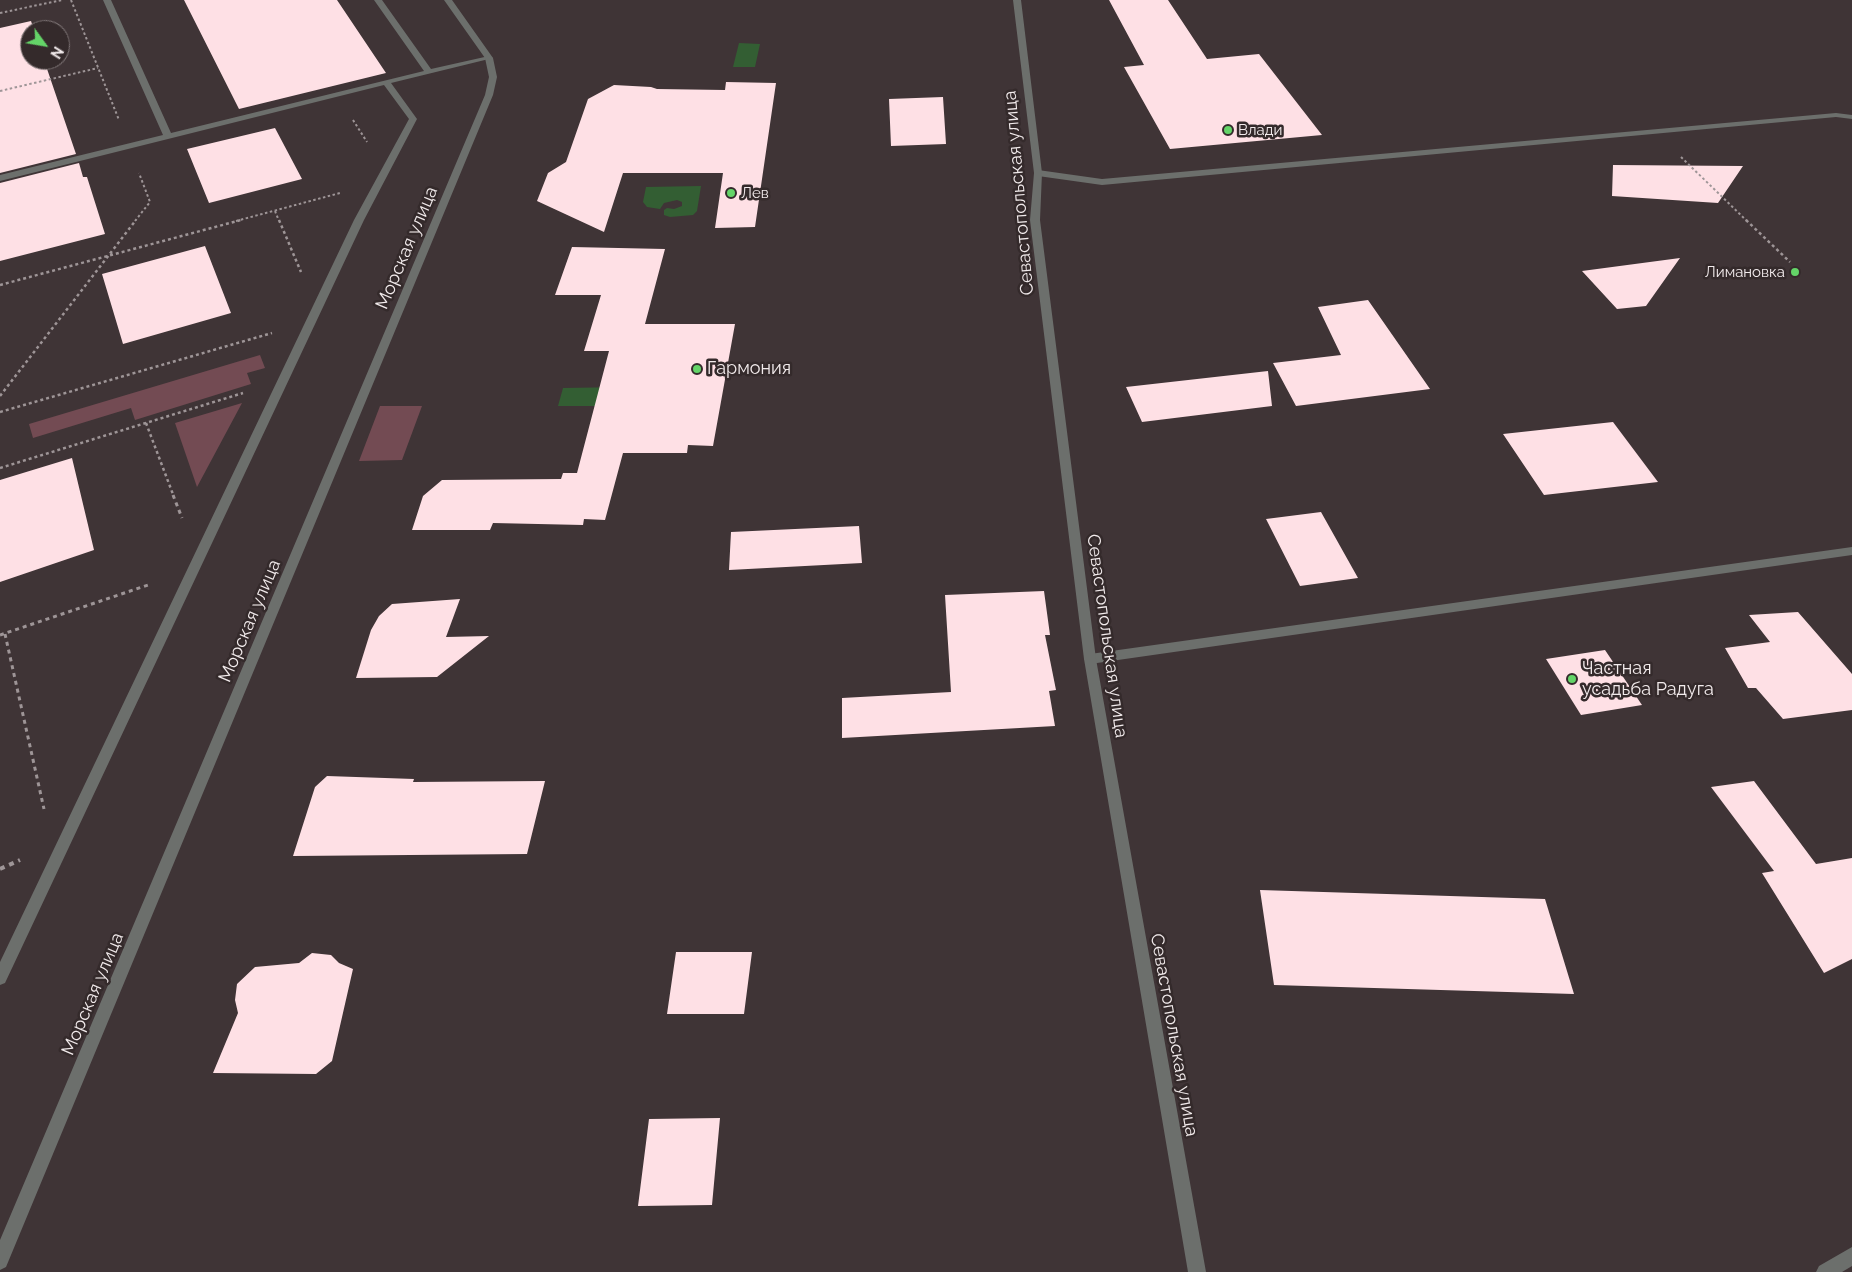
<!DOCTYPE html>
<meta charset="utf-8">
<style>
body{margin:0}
#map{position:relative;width:1852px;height:1272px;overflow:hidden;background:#3f3436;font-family:Raleway,sans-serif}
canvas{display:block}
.north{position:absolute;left:20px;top:20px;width:50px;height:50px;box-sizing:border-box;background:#342a2b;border:1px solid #807778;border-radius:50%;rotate:122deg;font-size:14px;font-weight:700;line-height:20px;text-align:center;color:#f2ebec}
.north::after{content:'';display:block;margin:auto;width:18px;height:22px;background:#64d468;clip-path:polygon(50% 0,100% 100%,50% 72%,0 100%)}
</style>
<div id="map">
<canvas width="1852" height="1272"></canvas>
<div class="north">N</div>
</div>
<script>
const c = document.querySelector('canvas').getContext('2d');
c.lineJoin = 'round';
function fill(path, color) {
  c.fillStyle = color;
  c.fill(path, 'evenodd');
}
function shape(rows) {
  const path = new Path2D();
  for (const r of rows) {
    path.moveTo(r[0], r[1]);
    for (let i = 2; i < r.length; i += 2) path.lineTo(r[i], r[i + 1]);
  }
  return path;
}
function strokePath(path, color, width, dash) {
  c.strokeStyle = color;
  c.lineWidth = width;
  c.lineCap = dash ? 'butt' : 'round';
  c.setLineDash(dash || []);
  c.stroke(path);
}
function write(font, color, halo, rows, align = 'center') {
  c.font = font + ' Raleway,sans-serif';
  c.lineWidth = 5;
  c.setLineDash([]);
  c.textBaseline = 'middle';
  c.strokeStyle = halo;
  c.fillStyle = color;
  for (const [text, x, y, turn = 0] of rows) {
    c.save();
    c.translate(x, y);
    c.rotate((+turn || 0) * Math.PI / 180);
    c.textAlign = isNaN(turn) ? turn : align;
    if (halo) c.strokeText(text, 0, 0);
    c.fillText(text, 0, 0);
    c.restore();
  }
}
fill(shape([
 [260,355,265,368,247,373,251,384,135,420,131,408,33,438,29,424],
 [242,403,197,487,175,423],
 [380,406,422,406,402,460,359,461]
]), '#734b53');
fill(shape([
 [739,43,760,44,755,67,733,67],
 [701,186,697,211,693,215,670,217,664,215,664,210,667,208,674,209,682,206,682,202,677,200,664,203,660,209,647,207,643,202,646,187],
 [625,387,621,406,558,406,563,388]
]), '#335e33');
fill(shape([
 [184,0,337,0,386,73,239,109],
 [1109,0,1168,0,1207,59,1259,54,1322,135,1170,149,1124,67,1144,65],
 [31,21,34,30,30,30,30,60,44,60,76,154,0,173,0,28],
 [726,82,776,83,755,227,715,228,723,173,623,173,604,232,537,201,548,173,566,162,588,99,614,85,651,87,657,89,725,90],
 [943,97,946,144,891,146,889,99],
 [275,128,302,179,209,203,187,149],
 [79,163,83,177,87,177,105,234,0,261,0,183],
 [1613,165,1743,166,1718,203,1612,196],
 [205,246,231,313,123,344,102,274],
 [572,247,665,249,645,324,735,324,713,446,688,445,687,453,623,453,605,520,584,519,583,525,493,523,490,530,412,530,423,496,442,480,561,479,563,473,577,473,609,351,584,351,601,295,555,295],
 [1680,258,1646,306,1617,309,1582,271],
 [1368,300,1430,389,1296,406,1273,363,1341,355,1318,307],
 [1268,371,1272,406,1142,422,1126,387],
 [1613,422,1658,482,1544,495,1503,434],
 [72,458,94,550,0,582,0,480],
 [1321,512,1358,578,1300,586,1266,519],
 [859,526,862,563,729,570,731,532],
 [1044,591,1050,635,1045,635,1056,690,1049,691,1055,726,842,738,842,698,951,692,945,595],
 [460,599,446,637,489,636,437,677,356,678,371,630,379,616,392,604],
 [1798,612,1852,674,1852,710,1783,719,1756,688,1748,688,1725,648,1770,642,1749,615],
 [1605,650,1642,705,1581,715,1546,659],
 [327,776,414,779,413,782,545,781,527,854,293,856,315,787],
 [1754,781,1816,864,1852,858,1852,959,1824,973,1762,873,1774,871,1711,787],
 [1260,890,1545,899,1574,994,1274,985],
 [676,952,752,952,744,1014,667,1014],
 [312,953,331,955,339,963,353,969,332,1061,316,1074,213,1073,238,1013,235,1000,237,984,255,967,299,963],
 [720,1118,712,1205,638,1206,649,1119]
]), '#fee0e5');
strokePath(shape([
 [71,0,119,120],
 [0,13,62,0],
 [0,91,98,68],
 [353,120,367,142],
 [1681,157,1747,221],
 [275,211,279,221],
 [135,221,150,202,139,173],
 [236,221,340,193]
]), '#9e9597', 2, [2.5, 2.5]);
strokePath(shape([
 [279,220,301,272],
 [1746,220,1790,262],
 [0,285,241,220],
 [0,396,136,220],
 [0,412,272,333],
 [146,423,174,497],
 [0,468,243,393]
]), '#9e9597', 2.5, [3, 3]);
strokePath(shape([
 [173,495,182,518],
 [5,634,44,809],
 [0,635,151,584]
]), '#9e9597', 3, [4, 4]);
strokePath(shape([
 [0,869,20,860]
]), '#9e9597', 4, [5, 5]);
fill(shape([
 [103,0,111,0,171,133,424,71,374,0,382,0,431,69,489,56,493,58,391,83,417,119,364,220,5,983,0,985,0,962,354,220,409,119,384,85,0,181,0,175,163,135,103,0],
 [1836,113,1852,115,1852,119,1836,117,1102,185,1038,176,1034,173,1038,170,1102,179,1836,113],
 [1852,547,1852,555,1090,664,1086,662,1084,659,1086,656,1090,654,1852,547]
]), '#6c6f6c');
fill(shape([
 [444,0,452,0,493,58,497,77,493,95,6,1267,0,1270,0,1240,485,95,489,77,485,58,444,0],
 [1013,0,1021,0,1042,173,1040,220,1096,659,1206,1272,1188,1272,1084,659,1030,220,1034,173,1013,0],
 [1852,1247,1852,1266,1842,1272,1816,1272,1819,1266,1852,1247]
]), '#6c6f6c');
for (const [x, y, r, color] of [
 [1228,130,5,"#64d468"],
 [731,193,5,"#64d468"],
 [1795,272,5,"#64d468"],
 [697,369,5,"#64d468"],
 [1572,679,5,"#64d468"]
]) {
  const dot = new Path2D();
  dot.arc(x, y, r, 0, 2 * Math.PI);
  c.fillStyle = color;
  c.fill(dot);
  strokePath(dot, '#342a2b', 2);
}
write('15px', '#f2ebec', '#342a2b', [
 ["Влади",1238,130],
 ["Лев",741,193],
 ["Лимановка",1785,272,"right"]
], 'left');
write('18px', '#f2ebec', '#342a2b', [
 ["Севастопольская улица",1019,193,-95],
 ["Морская улица",407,248,-67],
 ["Морская улица",250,621,-67],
 ["Севастопольская улица",1107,636,82],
 ["Морская улица",93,994,-67],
 ["Севастопольская улица",1174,1035,80]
]);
write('18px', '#f2ebec', '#342a2b', [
 ["Гармония",707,369],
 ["Частная",1582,669],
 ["усадьба Радуга",1582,690]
], 'left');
</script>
